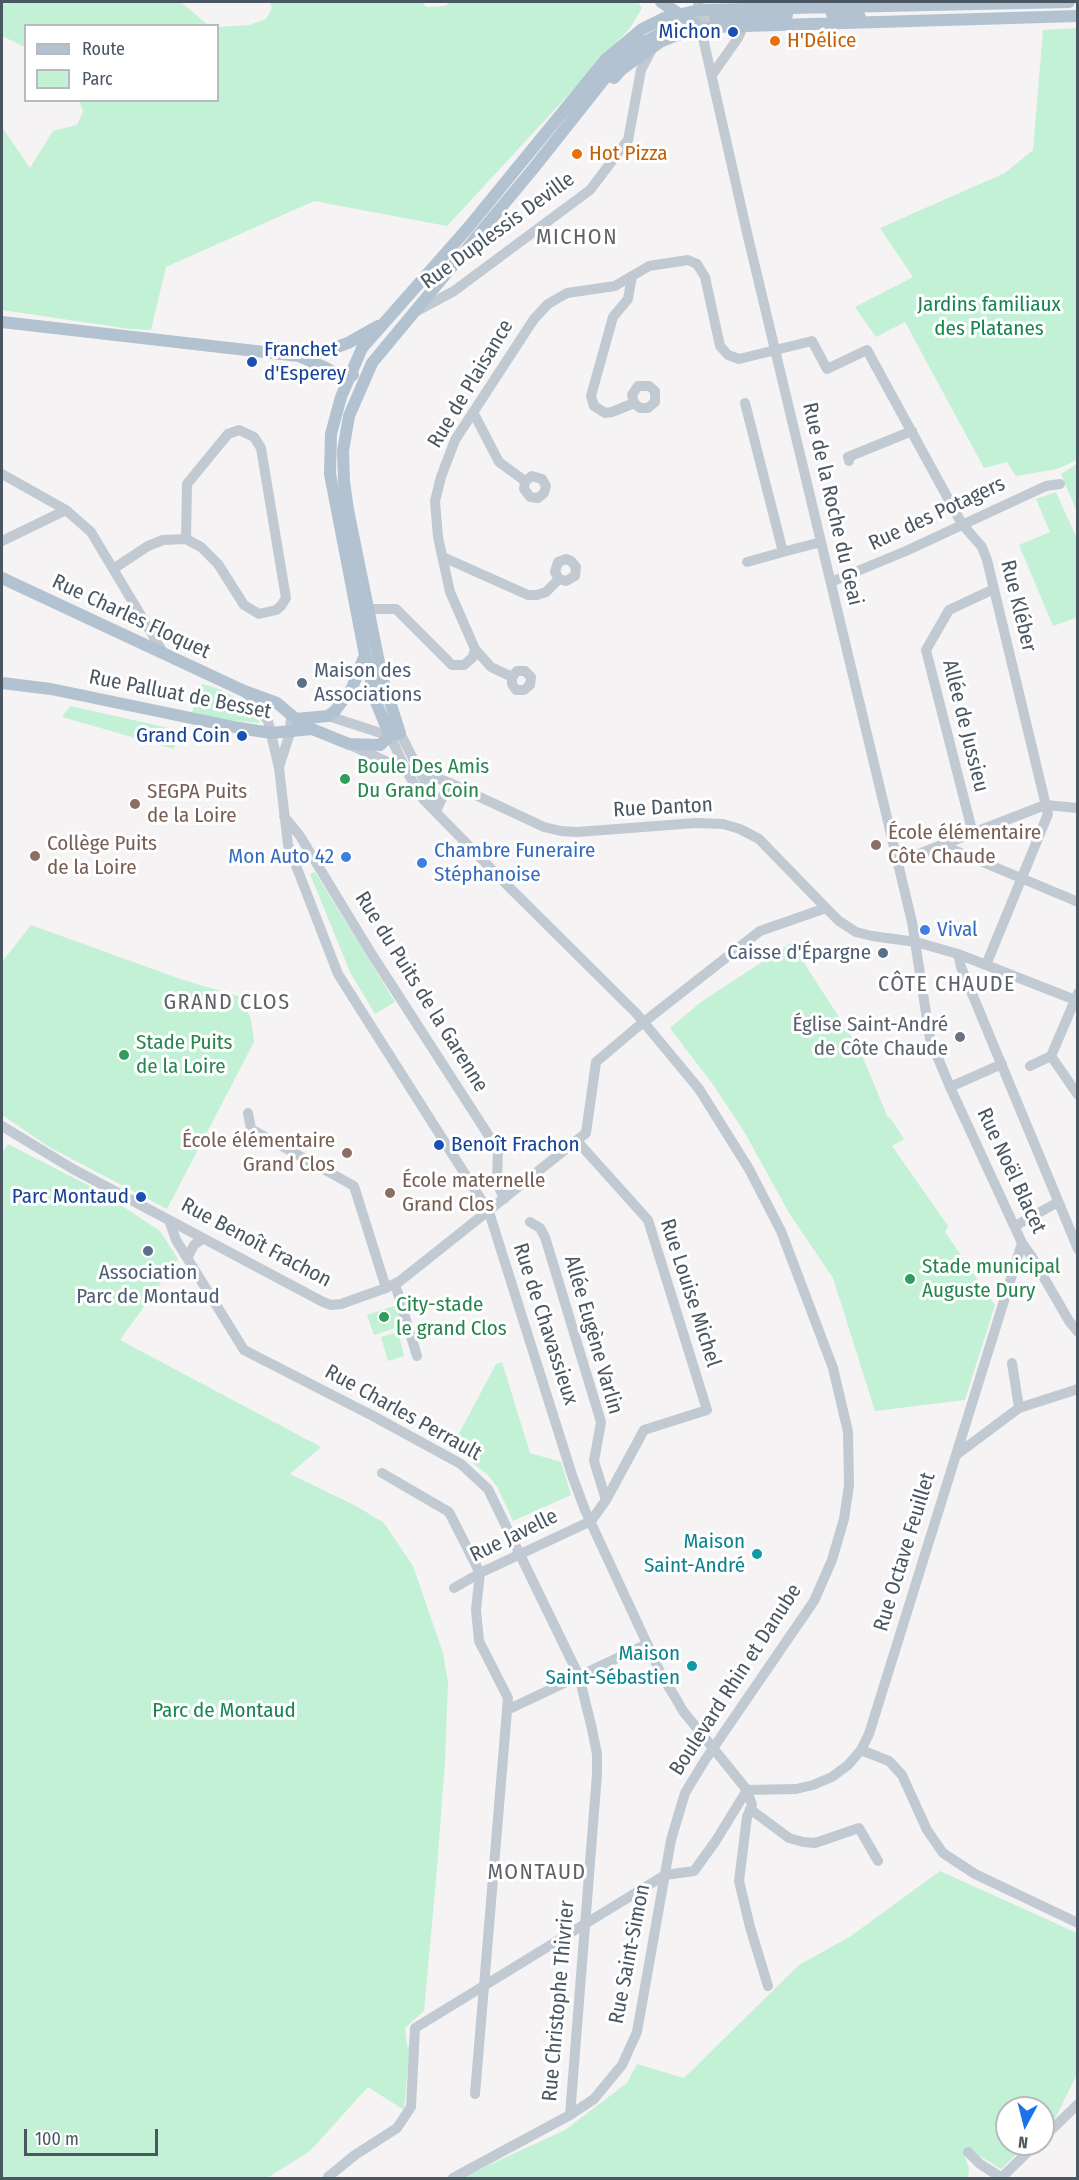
<!DOCTYPE html>
<meta charset="utf-8">
<style>
body{margin:0}
#map{position:relative;width:1079px;height:2180px;overflow:hidden;background:#f5f3f3;font-family:"Fira Sans Condensed",sans-serif}
canvas{display:block}
.frame{position:absolute;inset:0;border:3px solid #4a5661;pointer-events:none}
.legend{position:absolute;left:24px;top:24px;width:195px;height:78px;box-sizing:border-box;background:#fff;border:2px solid #b7bbc0;margin:0;padding:8px 10px;list-style:none;font-size:18px;color:#4a5661}
.legend li{display:flex;align-items:center;gap:12px;height:30px}
.legend b{width:30px;border:2px solid #b7bbc0}
.north{position:absolute;left:995px;top:2096px;width:60px;height:60px;box-sizing:border-box;background:#fff;border:2px solid #b7bbc0;border-radius:50%;rotate:187deg;font-size:16px;font-weight:700;line-height:24px;text-align:center;color:#4a5661}
.north::after{content:'';display:block;margin:auto;width:21px;height:27px;background:#1a73e8;clip-path:polygon(50% 0,100% 100%,50% 72%,0 100%)}
.scale{position:absolute;left:24px;top:2129px;width:134px;height:27px;box-sizing:border-box;border:3px solid #4a5661;border-top:0;padding-left:8px;font-size:18px;line-height:21px;white-space:nowrap;color:#4a5661;-webkit-text-stroke:4px #fff;paint-order:stroke}
</style>
<div id="map">
<canvas width="1079" height="2180"></canvas>
<div class="frame"></div>
<ul class="legend">
<li><b style="height:8px;background:#b3c2d1"></b>Route</li>
<li><b style="height:16px;background:#c3f1d5"></b>Parc</li>
</ul>
<div class="north">N</div>
<div class="scale">100 m</div>
</div>
<script>
const c = document.querySelector('canvas').getContext('2d');
c.lineJoin = 'round';
function fill(path, color) {
  c.fillStyle = color;
  c.fill(path, 'evenodd');
}
function shape(rows) {
  const path = new Path2D();
  for (const r of rows) {
    path.moveTo(r[0], r[1]);
    for (let i = 2; i < r.length; i += 2) path.lineTo(r[i], r[i + 1]);
  }
  return path;
}
function strokePath(path, color, width, dash) {
  c.strokeStyle = color;
  c.lineWidth = width;
  c.lineCap = dash ? 'butt' : 'round';
  c.setLineDash(dash || []);
  c.stroke(path);
}
function write(font, color, halo, rows, align = 'center') {
  c.font = font + ' "Fira Sans Condensed",sans-serif';
  c.lineWidth = 6;
  c.setLineDash([]);
  c.textBaseline = 'middle';
  c.strokeStyle = halo;
  c.fillStyle = color;
  for (const [text, x, y, turn = 0] of rows) {
    c.save();
    c.translate(x, y);
    c.rotate((+turn || 0) * Math.PI / 180);
    c.textAlign = isNaN(turn) ? turn : align;
    if (halo) c.strokeText(text, 0, 0);
    c.fillText(text, 0, 0);
    c.restore();
  }
}
fill(shape([
 [2,2,181,2,208,25,26,26,25,47,2,36],
 [270,2,422,2,426,7,445,6,451,2,638,2,642,8,630,28,447,226,314,201,166,267,151,330,130,329,2,310,2,127,30,168,53,131,77,125,83,111,79,101,218,100,218,27,249,25,266,19,272,8],
 [1077,28,1077,460,1057,469,1016,476,1007,462,984,468,905,322,876,337,855,307,913,277,880,228,1005,173,1033,150,1043,30],
 [1077,464,1077,512,1061,474],
 [1056,492,1077,539,1078,617,1053,626,1019,545,1050,532,1036,499],
 [203,684,222,690,244,703,259,720,259,723,225,720,192,712,201,685],
 [70,706,178,730,174,749,62,717],
 [315,872,395,1002,375,1014,350,972,310,874],
 [31,925,183,980,241,997,251,1019,254,1042,167,1209,51,1148,2,1115,2,962],
 [791,943,859,1048,888,1118,890,1117,904,1139,892,1146,948,1226,945,1232,995,1305,965,1400,875,1411,833,1278,789,1213,745,1133,714,1086,670,1028,701,1002],
 [8,1144,101,1192,160,1231,178,1259,120,1340,321,1447,290,1474,356,1506,384,1523,413,1566,443,1653,448,1683,445,1761,437,1868,424,2011,405,2028,407,2046,410,2047,404,2110,368,2087,310,2151,267,2178,2,2178,2,1150,5,1149],
 [397,1305,401,1319,396,1321,398,1327,374,1335,367,1315],
 [398,1332,404,1356,388,1361,381,1337],
 [502,1362,530,1453,561,1462,571,1495,513,1521,498,1488,488,1475,473,1463,476,1457,453,1445,496,1364],
 [940,1871,1077,1933,1077,2074,1056,2117,1043,2129,1043,2108,1007,2108,1007,2144,1027,2144,1001,2169,972,2151,964,2154,969,2168,968,2178,461,2178,565,2130,627,2083,637,2064,684,2078,799,1965,851,1936]
]), '#c3f1d5');
strokePath(shape([
 [665,31,694,22,715,18]
]), '#caccce', 12, [12, 6]);
strokePath(shape([
 [698,2,703,38,748,237,912,922,930,1039,950,1087,1022,1243,1032,1257,1069,1321,1078,1332],
 [712,75,738,38,744,25],
 [632,276,628,299,613,317,591,396,594,406,605,413,612,412,634,403,640,408,648,408,655,402,655,391,649,386,638,386,632,395,634,403],
 [415,312,454,291,590,190,628,140,641,70,652,49],
 [745,403,783,552,821,542],
 [473,412,499,462,525,481,532,476,542,479,546,486,544,493,538,498,530,497,524,489,525,481],
 [849,461,848,457,912,431],
 [2,474,66,510,91,532,164,654],
 [2,541,66,510],
 [443,557,528,595,537,595,546,592,559,579,555,572,558,562,566,559,571,561,576,567,575,576,566,581,559,579],
 [747,562,783,552],
 [113,569,148,546,163,540,186,539,201,547,218,564,244,605,259,614,276,610,281,606,286,598,261,448,254,437,239,430,228,434,187,484,186,539],
 [831,582,906,551,1046,486,1060,484],
 [369,609,396,609,452,665,464,665,473,657,475,649,450,592,438,537,435,501,441,477,455,440,534,319,548,304,567,293,615,286,649,266,688,260,697,264,705,277,720,346,728,355,739,359,812,341,827,369,867,350,962,524,982,547,987,560,1048,814,986,965],
 [475,649,491,667,512,677,512,684,516,690,524,690,530,685,531,677,525,671,517,671,512,677],
 [244,691,268,721,279,768,288,845,338,974,489,1212,572,1475,585,1510,662,1676,675,1697,683,1711,747,1790,752,1805,747,1817,739,1881,750,1927,768,1986],
 [328,716,390,736,406,770,423,799,509,887,636,1013,699,1089,749,1169,781,1231,833,1368,848,1432,849,1485,844,1519,832,1560,814,1601,705,1760,685,1793,671,1840,637,2032,622,2065,594,2099,570,2115,453,2178],
 [400,733,431,794,436,810],
 [350,745,406,770,419,771,452,784,544,827,561,831,577,832,696,823,723,824,740,829,759,839,826,908,839,921,856,932,872,936,916,942,958,954,1078,1001],
 [279,767,290,733,291,715],
 [436,811,444,794,452,784],
 [284,816,300,836,371,953,498,1150,497,1182,504,1199],
 [973,834,926,650,949,610,994,589],
 [942,845,1078,902],
 [898,862,1045,805,1078,808],
 [958,954,961,967,1078,1249],
 [1051,1056,1078,993],
 [1051,1056,1078,1095],
 [1030,1066,1051,1056],
 [950,1087,1002,1064],
 [248,1113,251,1129,354,1186,386,1288],
 [2,1126,73,1169,323,1302,331,1305,341,1304,386,1288,400,1281,586,1133,596,1062,635,1029,760,931,826,908],
 [169,1220,176,1240,244,1350,373,1416,461,1464,488,1489,579,1676,592,1729,597,1754,597,1774,570,2115],
 [530,1222,540,1228,545,1237,601,1422,594,1461,606,1500],
 [1015,1226,1058,1202],
 [187,1258,194,1245,203,1238],
 [395,1284,417,1356],
 [1012,1363,1019,1408],
 [956,1455,1019,1408,1078,1389],
 [382,1473,449,1512,480,1573,476,1610,479,1641,508,1698,507,1710],
 [454,1588,480,1573,591,1521,606,1500,644,1430,707,1410,648,1220,577,1141],
 [861,1750,889,1761,902,1775,927,1830,943,1853,975,1874,1078,1923],
 [747,1790,796,1789,813,1785,832,1777,848,1765,861,1750,869,1734,1022,1243],
 [750,1809,789,1838,803,1842,815,1843,859,1828,878,1861],
 [475,2094,507,1710,647,1644],
 [1043,2138,1078,2104],
 [968,2152,980,2164,1002,2178],
 [328,2177,355,2155,397,2128,411,2107,415,2028,665,1875,694,1871,715,1842,747,1790],
 [1001,2178,1036,2144]
]), '#c1cad2', 10);
strokePath(shape([
 [661,2,702,29],
 [832,14,860,17],
 [715,18,787,15],
 [618,63,637,46,663,32],
 [614,78,622,69,660,42,677,35,712,27,1078,16],
 [2,322,299,356,326,368,336,374,349,378,353,375],
 [300,356,326,351,348,343,378,326],
 [2,578,244,691,277,703,296,719,328,716,335,711,352,688,365,655],
 [2,683,51,689,239,728,271,733,312,729,349,744,380,745,390,736,400,733,382,677,348,510,344,481,343,451,349,416,372,363,533,169,617,63],
 [390,736,376,702,365,655,330,474,331,434,341,397,362,348,467,229,606,59,642,29,664,18,699,10,1069,2]
]), '#b3c2d1', 12);
for (const [x, y, r, color] of [
 [733,32,6,"#1a4fb4"],
 [775,41,6,"#e8710a"],
 [577,154,6,"#e8710a"],
 [252,362,6,"#1a4fb4"],
 [302,683,6,"#5c6f8a"],
 [242,736,6,"#1a4fb4"],
 [345,779,6,"#2e9e5b"],
 [135,804,6,"#8d6e63"],
 [876,845,6,"#8d6e63"],
 [35,856,6,"#8d6e63"],
 [346,857,6,"#3f7fe0"],
 [422,863,6,"#3f7fe0"],
 [925,930,6,"#3f7fe0"],
 [883,953,6,"#5c6f8a"],
 [960,1037,6,"#6b7280"],
 [124,1055,6,"#2e9e5b"],
 [439,1145,6,"#1a4fb4"],
 [347,1153,6,"#8d6e63"],
 [390,1193,6,"#8d6e63"],
 [141,1197,6,"#1a4fb4"],
 [148,1251,6,"#5c6f8a"],
 [910,1279,6,"#2e9e5b"],
 [384,1317,6,"#2e9e5b"],
 [757,1554,6,"#0f9aa8"],
 [692,1666,6,"#0f9aa8"]
]) {
  const dot = new Path2D();
  dot.arc(x, y, r, 0, 2 * Math.PI);
  c.fillStyle = color;
  c.fill(dot);
  strokePath(dot, '#fff', 2);
}
write('21px', '#164399', '#fff', [
 ["Michon",721,32],
 ["Franchet",264,350,"left"],
 ["d'Esperey",264,374,"left"],
 ["Grand Coin",230,736],
 ["Benoît Frachon",451,1145,"left"],
 ["Parc Montaud",129,1197]
], 'right');
write('21px', '#c56008', '#fff', [
 ["H'Délice",787,41],
 ["Hot Pizza",589,154]
], 'left');
write('21px', '#4a5661', '#fff', [
 ["Rue Duplessis Deville",498,231,-36],
 ["Rue de Plaisance",471,384,-59],
 ["Rue de la Roche du Geai",832,504,77],
 ["Rue des Potagers",937,514,-25],
 ["Rue Kléber",1018,606,76],
 ["Rue Charles Floquet",131,617,25],
 ["Rue Palluat de Besset",180,695,11],
 ["Allée de Jussieu",965,726,76],
 ["Rue Danton",663,808,-3],
 ["Rue du Puits de la Garenne",421,992,58],
 ["Rue Noël Blacet",1011,1171,65],
 ["Rue Benoît Frachon",256,1243,28],
 ["Rue Louise Michel",690,1293,72],
 ["Rue de Chavassieux",545,1324,72],
 ["Allée Eugène Varlin",593,1335,74],
 ["Rue Charles Perrault",403,1413,29],
 ["Rue Javelle",514,1536,-26],
 ["Rue Octave Feuillet",905,1552,-73],
 ["Boulevard Rhin et Danube",736,1680,-57],
 ["Rue Saint-Simon",630,1954,-79],
 ["Rue Christophe Thivrier",559,2001,-85]
]);
write('21px', '#17864f', '#fff', [
 ["Jardins familiaux",989,305],
 ["des Platanes",989,329],
 ["Parc de Montaud",224,1711]
]);
write('21px', '#4e5e75', '#fff', [
 ["Maison des",314,671],
 ["Associations",314,695],
 ["Caisse d'Épargne",871,953,"right"],
 ["Association",148,1273,"center"],
 ["Parc de Montaud",148,1297,"center"]
], 'left');
write('21px', '#27864d', '#fff', [
 ["Boule Des Amis",357,767],
 ["Du Grand Coin",357,791],
 ["Stade Puits",136,1043],
 ["de la Loire",136,1067],
 ["Stade municipal",922,1267],
 ["Auguste Dury",922,1291],
 ["City-stade",396,1305],
 ["le grand Clos",396,1329]
], 'left');
write('21px', '#785e54', '#fff', [
 ["SEGPA Puits",147,792],
 ["de la Loire",147,816],
 ["École élémentaire",888,833],
 ["Côte Chaude",888,857],
 ["Collège Puits",47,844],
 ["de la Loire",47,868],
 ["École élémentaire",335,1141,"right"],
 ["Grand Clos",335,1165,"right"],
 ["École maternelle",402,1181],
 ["Grand Clos",402,1205]
], 'left');
write('21px', '#366cbe', '#fff', [
 ["Chambre Funeraire",434,851],
 ["Stéphanoise",434,875],
 ["Mon Auto 42",334,857,"right"],
 ["Vival",937,930]
], 'left');
write('21px', '#5b616d', '#fff', [
 ["Église Saint-André",948,1025],
 ["de Côte Chaude",948,1049]
], 'right');
write('21px', '#0d838f', '#fff', [
 ["Maison",745,1542],
 ["Saint-André",745,1566],
 ["Maison",680,1654],
 ["Saint-Sébastien",680,1678]
], 'right');
c.letterSpacing = '1.5px';
write('22px', '#5f6368', '#fff', [
 ["MICHON",577,238],
 ["CÔTE CHAUDE",947,985],
 ["GRAND CLOS",227,1003],
 ["MONTAUD",537,1873]
]);
c.letterSpacing = '0px';
</script>
